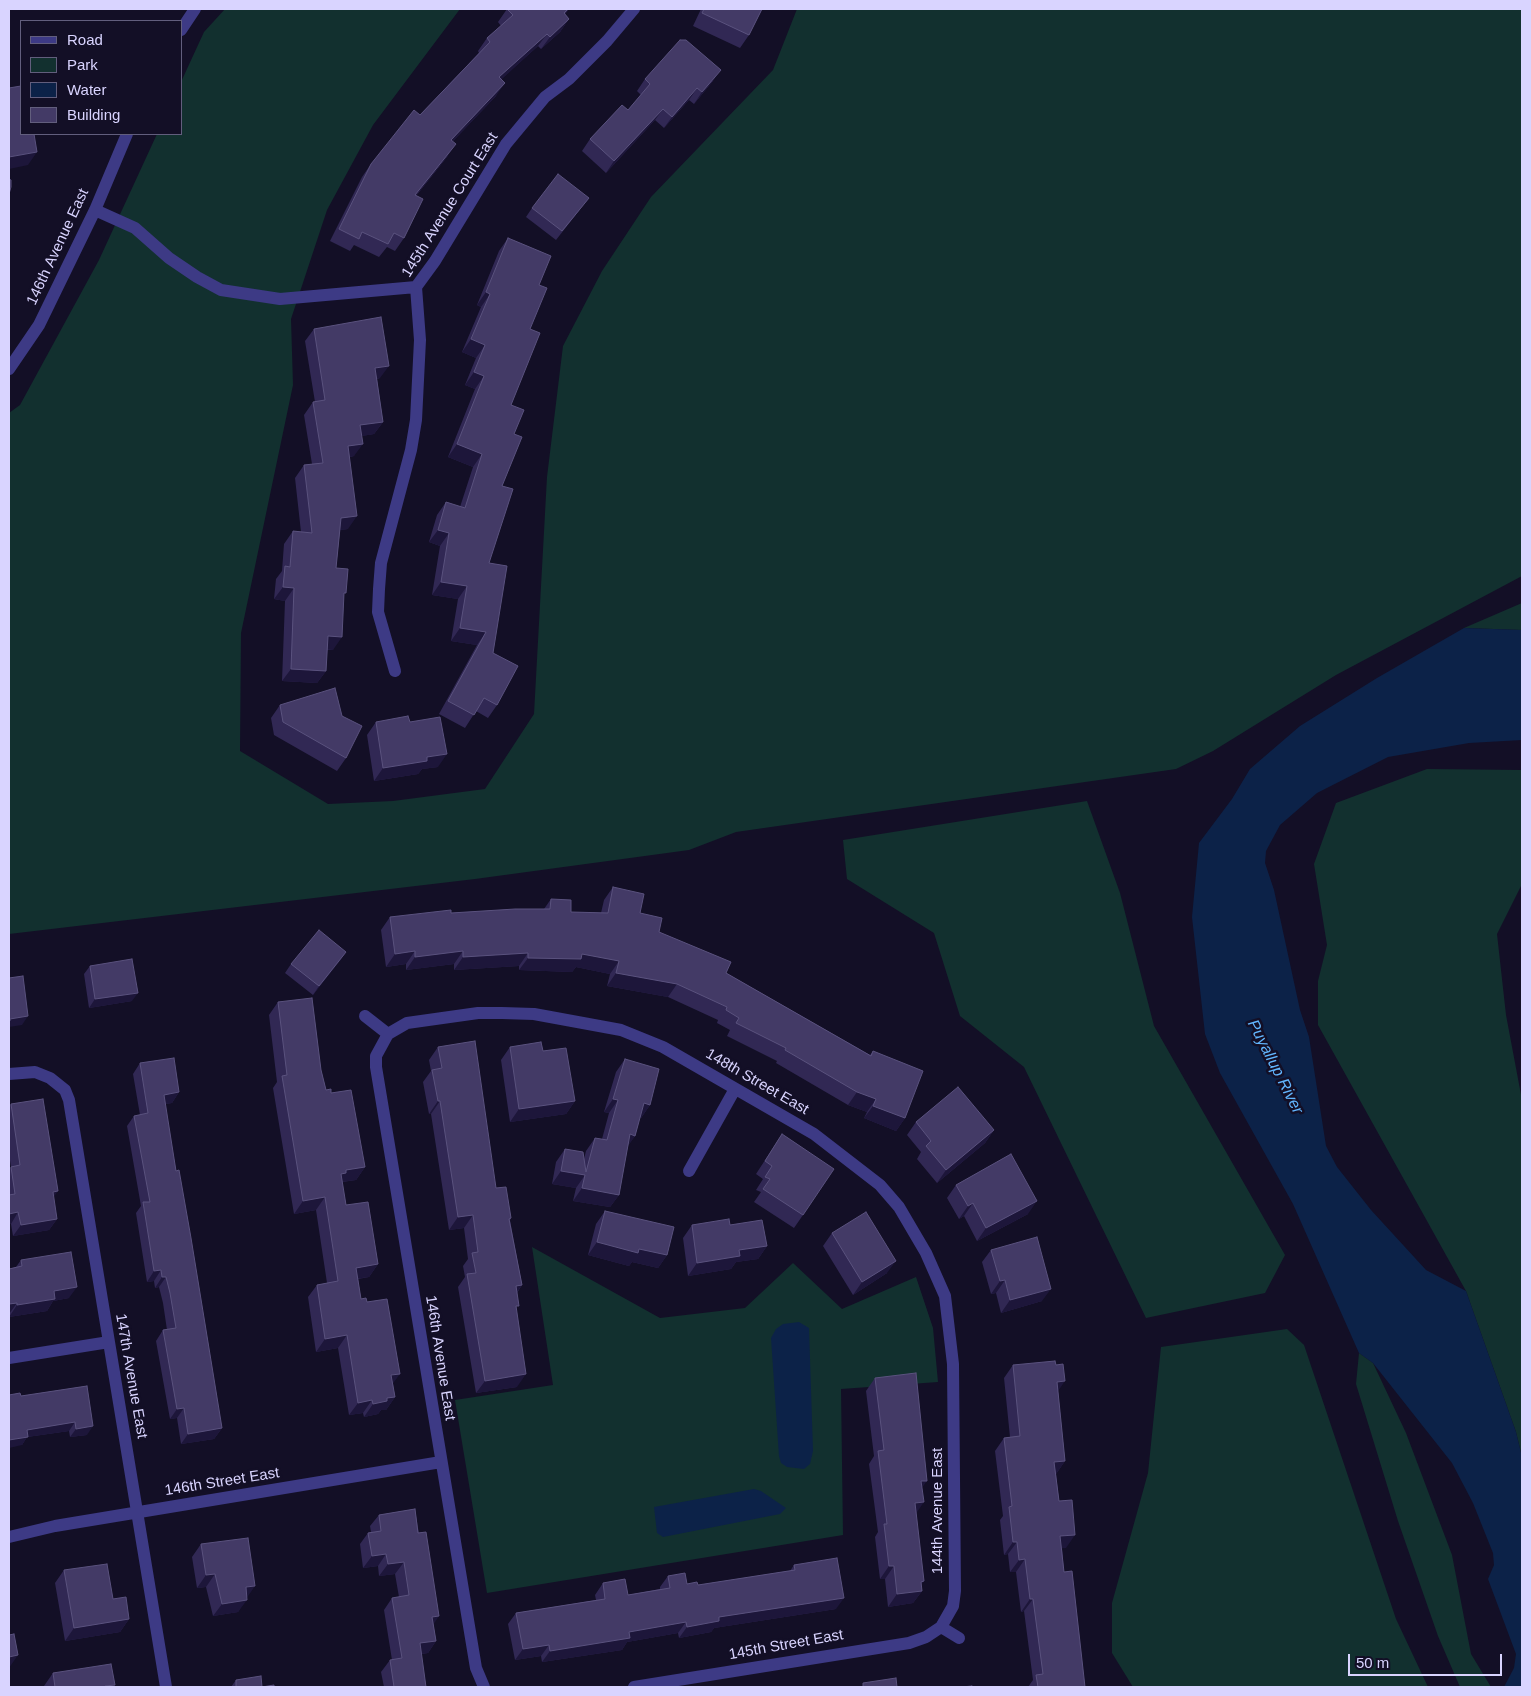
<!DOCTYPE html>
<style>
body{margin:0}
#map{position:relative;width:1531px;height:1696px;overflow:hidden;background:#130f26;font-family:Helvetica,sans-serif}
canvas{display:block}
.frame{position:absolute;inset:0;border:10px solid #d9d4ff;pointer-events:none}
.legend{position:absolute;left:20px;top:20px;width:162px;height:115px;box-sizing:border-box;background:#130f26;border:1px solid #625e7d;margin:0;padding:6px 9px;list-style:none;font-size:15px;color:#d9d4ff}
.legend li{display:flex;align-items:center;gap:10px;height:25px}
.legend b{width:25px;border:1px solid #625e7d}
.scale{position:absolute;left:1348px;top:1654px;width:154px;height:22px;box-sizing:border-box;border:2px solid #d9d4ff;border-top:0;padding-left:6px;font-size:15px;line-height:18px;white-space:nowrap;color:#d9d4ff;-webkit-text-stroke:4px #130f26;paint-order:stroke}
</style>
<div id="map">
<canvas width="1531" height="1696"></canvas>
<div class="frame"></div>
<ul class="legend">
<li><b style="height:6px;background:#3d3a85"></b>Road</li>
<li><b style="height:14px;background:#12302f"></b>Park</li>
<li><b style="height:14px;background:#0c2248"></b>Water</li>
<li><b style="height:14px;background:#433a66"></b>Building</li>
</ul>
<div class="scale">50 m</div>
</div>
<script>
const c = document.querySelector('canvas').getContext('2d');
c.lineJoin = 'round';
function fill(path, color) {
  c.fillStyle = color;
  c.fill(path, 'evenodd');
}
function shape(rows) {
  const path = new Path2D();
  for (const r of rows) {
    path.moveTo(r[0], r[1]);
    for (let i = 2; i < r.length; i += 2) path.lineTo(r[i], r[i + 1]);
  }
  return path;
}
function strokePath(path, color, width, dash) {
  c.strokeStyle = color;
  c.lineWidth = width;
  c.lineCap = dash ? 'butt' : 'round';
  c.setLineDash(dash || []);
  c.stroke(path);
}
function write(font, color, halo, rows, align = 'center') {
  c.font = font + ' Helvetica,sans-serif';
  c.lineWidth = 5;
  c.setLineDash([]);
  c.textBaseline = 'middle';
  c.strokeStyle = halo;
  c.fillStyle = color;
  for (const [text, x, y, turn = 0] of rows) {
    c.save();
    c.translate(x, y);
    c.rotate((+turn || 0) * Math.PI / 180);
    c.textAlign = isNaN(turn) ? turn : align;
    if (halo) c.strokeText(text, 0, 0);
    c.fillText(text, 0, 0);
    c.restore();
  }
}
fill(shape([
 [225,9,460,9,373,125,327,210,291,319,293,385,241,633,240,751,328,804,393,801,485,789,534,714,547,477,563,346,602,271,651,197,773,70,797,9,1522,9,1522,576,1336,675,1213,751,1176,769,736,832,689,850,475,879,9,934,9,413,20,405,99,260,157,134,181,134,181,82,204,32],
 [1522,603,1522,630,1464,628],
 [1427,769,1522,770,1522,884,1497,934,1506,1015,1522,1100,1522,1457,1516,1432,1466,1291,1318,1025,1318,981,1327,945,1314,864,1336,803],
 [1087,801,1120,893,1154,1026,1285,1255,1265,1293,1146,1318,1024,1067,960,1016,934,933,847,879,843,840],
 [532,1247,660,1318,745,1308,793,1263,842,1309,916,1277,933,1328,938,1382,841,1389,843,1535,487,1593,455,1400,553,1385],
 [1287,1329,1304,1345,1396,1619,1428,1687,1133,1687,1112,1653,1112,1603,1148,1473,1161,1347],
 [1359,1353,1373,1363,1406,1433,1452,1555,1471,1654,1491,1687,1460,1687,1438,1636,1398,1521,1356,1384]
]), '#12302f');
fill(shape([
 [1464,628,1522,630,1522,740,1469,743,1388,757,1317,793,1280,825,1266,851,1265,863,1274,890,1300,1010,1309,1037,1326,1146,1337,1167,1371,1210,1426,1270,1466,1291,1516,1432,1522,1457,1522,1687,1504,1687,1514,1668,1516,1654,1488,1579,1494,1565,1493,1553,1473,1503,1452,1463,1373,1363,1359,1353,1293,1204,1220,1073,1205,1034,1192,917,1199,843,1232,799,1250,769,1300,726,1377,678],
 [799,1322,809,1328,813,1451,810,1464,804,1469,787,1467,781,1463,779,1456,771,1338,776,1329,783,1324],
 [754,1489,761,1491,786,1508,780,1514,663,1537,657,1533,654,1507]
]), '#0c2248');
strokePath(shape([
 [181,30,195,9],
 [95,210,135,228,169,258,197,277,221,290,280,299,416,287],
 [9,369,39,325,95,210,127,134],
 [395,671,378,612,379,589,381,563,411,450,416,420,420,340,416,287,435,261,506,144,545,97,569,79,607,41,634,9],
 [365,1016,388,1034],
 [9,1074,35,1072,50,1078,65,1090,69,1100,166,1687],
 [689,1171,735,1089],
 [9,1358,109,1342],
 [9,1537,55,1526,441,1462],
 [941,1627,959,1638],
 [484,1687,476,1668,376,1067,376,1056,388,1034,407,1023,478,1013,502,1013,534,1014,621,1030,663,1047,814,1134,880,1185,899,1207,926,1253,945,1296,953,1364,955,1591,953,1606,941,1627,926,1637,909,1643,634,1687]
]), '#3d3a85', 12);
fill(shape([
 [507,9,569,9,565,14,569,19,560,32,541,49,538,46,501,79,496,96,453,141,447,157,416,196,404,238,395,251,387,247,379,257,354,245,350,251,330,241,362,177,371,164,420,115,479,53,478,51,487,38,501,26,498,22],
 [701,9,762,9,749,35,740,48,693,26],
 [645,79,713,81,694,104,689,100,664,128,655,120,606,173,582,151,590,139,628,110,641,95,637,91],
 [589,198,556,240,526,217,532,208],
 [508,238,539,285,530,329,511,405,514,434,502,486,489,563,493,653,497,705,488,718,476,711,465,728,439,714,477,645,451,641,458,599,432,595,440,546,429,542,437,515,446,502,460,507,473,467,448,457,475,389,465,385,476,358,462,352,481,307,477,305,499,251],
 [314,329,380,378,377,379,383,422,374,434,361,436,354,456,350,457,348,529,340,530,336,568,344,596,333,650,327,650,326,671,317,683,282,681,285,601,274,599,276,579,282,571,284,544,293,531,301,532,295,478,304,465,312,464,304,415,313,402,315,402,305,341],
 [280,705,346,758,337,771,274,735,271,718],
 [376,722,410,722,438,767,422,769,418,774,374,781,367,735],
 [613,887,659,932,726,973,870,1055,873,1051,905,1118,896,1131,864,1118,867,1112,848,1105,776,1063,777,1061,727,1036,730,1030,717,1023,718,1020,668,997,607,986,610,974,576,967,572,972,519,970,519,966,454,970,454,964,406,970,406,964,386,967,381,930,390,917,451,913,544,909,551,899,571,912,601,913,604,900],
 [346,952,313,995,285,973,291,964],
 [90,966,132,1001,89,1008,84,974],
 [278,1002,321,1070,326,1090,331,1093,365,1167,356,1180,342,1182,346,1205,378,1264,369,1277,358,1279,361,1299,367,1302,393,1384,395,1397,386,1410,381,1410,378,1414,364,1417,363,1413,349,1415,338,1348,316,1352,308,1297,317,1285,327,1283,316,1210,294,1214,273,1088,277,1082,269,1015],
 [438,1047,496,1188,511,1218,510,1220,522,1285,517,1293,516,1309,517,1387,476,1393,458,1287,465,1277,463,1266,468,1259,464,1228,449,1230,431,1114,429,1114,423,1082,431,1071,429,1060],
 [510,1047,575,1101,566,1114,510,1122,501,1060],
 [625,1059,650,1105,641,1118,640,1117,635,1136,628,1145,619,1195,610,1207,573,1201,576,1188,552,1184,556,1162,565,1149,584,1159,586,1151,595,1138,602,1139,609,1113,604,1112,616,1072],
 [140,1063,179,1092,172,1103,165,1104,176,1171,222,1428,214,1439,181,1444,177,1418,170,1419,156,1341,163,1330,167,1330,163,1303,159,1287,155,1288,154,1281,147,1282,136,1213,141,1206,127,1126,134,1116,140,1115,133,1074],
 [11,1104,57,1219,49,1230,13,1236,11,1224,9,1224,9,1170,11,1167,9,1154,9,1107],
 [916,1122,994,1130,985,1143,937,1183,917,1159,921,1152,907,1135],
 [782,1134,803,1215,794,1228,754,1202,761,1192,756,1190,763,1179,756,1174],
 [956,1185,1028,1214,977,1241,964,1216,959,1219,947,1198],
 [605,1211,667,1255,658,1268,632,1262,629,1266,588,1255,596,1224],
 [692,1225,730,1225,767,1246,758,1259,736,1262,731,1269,688,1276,683,1238],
 [832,1233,887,1273,853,1295,823,1246],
 [991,1250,1042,1301,1001,1313,996,1293,991,1294,982,1262],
 [21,1260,69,1298,53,1301,47,1311,9,1317,9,1269,16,1267],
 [1013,1365,1058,1392,1065,1461,1056,1474,1059,1501,1066,1548,1062,1548,1064,1572,1085,1687,1028,1687,1033,1680,1024,1611,1021,1612,1016,1572,1010,1572,1008,1554,1004,1555,1000,1520,1003,1516,995,1451,1004,1438,1010,1437,1004,1378],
 [875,1378,922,1487,916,1513,922,1591,913,1603,888,1607,885,1579,880,1579,875,1537,878,1532,869,1464,874,1456,866,1391],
 [87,1386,87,1435,70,1437,69,1431,27,1437,22,1445,21,1396],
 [415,1509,436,1641,428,1653,421,1654,426,1687,384,1687,381,1672,390,1660,392,1660,384,1610,392,1598,399,1597,395,1574,379,1576,378,1566,363,1568,360,1544,368,1533,371,1532,370,1526,379,1515],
 [201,1544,247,1597,238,1612,213,1616,206,1587,197,1588,192,1557],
 [794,1565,836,1609,714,1628,711,1632,679,1638,678,1633,627,1642,622,1650,542,1662,541,1656,515,1660,508,1624,516,1613,596,1600,595,1595,603,1583,628,1595,660,1589,660,1587,668,1576,687,1584,698,1585,790,1571],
 [64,1570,113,1599,129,1619,120,1632,65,1641,55,1583],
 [53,1673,115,1685,113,1687,44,1687,44,1686],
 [236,1680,262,1687,274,1687,231,1687]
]), '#312854');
fill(shape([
 [569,19,560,32,541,49,550,37],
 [547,34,538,46,490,90,499,77],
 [721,70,713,81,694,104,702,92],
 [505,83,496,96,442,153,451,140],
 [697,88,689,100,664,128,672,117],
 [663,109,655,120,606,173,614,161],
 [456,144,447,157,406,208,415,195],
 [37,152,28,165,9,169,9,157],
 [486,292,490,294,481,307,477,305],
 [471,339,485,345,476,358,462,352],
 [389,366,380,378,366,381,375,368],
 [474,372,484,376,475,389,465,385],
 [383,422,374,434,351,438,360,425],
 [363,444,354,456,339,459,348,446],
 [457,444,482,454,473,467,448,457],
 [357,516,348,529,332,531,341,518],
 [438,530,449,533,440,546,429,542],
 [441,582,467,586,458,599,432,595],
 [283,587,294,588,285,601,274,599],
 [460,628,486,632,477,645,451,641],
 [328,636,342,637,333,650,319,649],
 [291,669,326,671,317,683,282,681],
 [447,754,438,767,422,769,418,774,374,781,383,768,427,757],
 [415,951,406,964,386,967,395,954],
 [463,951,454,964,406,970,415,957],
 [346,952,340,961,313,995,319,986],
 [528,953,519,966,454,970,463,957],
 [582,954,619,961,610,974,576,967,572,972,519,970,528,958],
 [616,973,677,984,668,997,607,986],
 [138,993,132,1001,89,1008,95,999],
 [28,1016,22,1025,9,1027,9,1020,10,1019],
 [179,1092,172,1103,157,1105,164,1095],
 [857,1092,876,1099,867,1112,848,1105],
 [613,1099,618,1100,609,1113,604,1112],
 [438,1101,440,1101,431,1114,429,1114],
 [575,1101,566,1114,510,1122,519,1109],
 [644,1103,650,1105,641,1118,635,1116],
 [873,1106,905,1118,896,1131,864,1118],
 [994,1130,985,1143,937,1183,946,1170],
 [630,1134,635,1136,626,1149],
 [365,1167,356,1180,340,1182,341,1174,346,1170],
 [561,1171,585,1175,576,1188,552,1184],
 [582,1188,619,1195,610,1207,573,1201],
 [58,1191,50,1202,53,1192],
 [325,1197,316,1210,294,1214,303,1201],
 [1037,1201,1028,1214,977,1241,986,1228],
 [973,1203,964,1216,959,1219,968,1206],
 [18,1212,11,1224,9,1224,9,1214],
 [473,1215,464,1228,449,1230,458,1217],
 [57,1219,49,1230,13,1236,21,1225],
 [597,1242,639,1249,667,1255,658,1268,632,1262,629,1266,588,1255],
 [767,1246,758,1259,736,1262,731,1269,688,1276,697,1263,739,1250],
 [896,1261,887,1273,853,1295,862,1282],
 [378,1264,369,1277,347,1280,356,1268],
 [161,1270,154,1281,147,1282,154,1271],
 [162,1277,166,1277,159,1287,155,1288],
 [1005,1280,996,1293,991,1294,1000,1281],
 [522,1285,513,1298,516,1286],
 [77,1287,69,1298,53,1301,47,1311,9,1317,17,1305,54,1291],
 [1051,1289,1042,1301,1001,1313,1010,1300],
 [17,1303,9,1314,9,1304],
 [347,1335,338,1348,316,1352,325,1339],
 [400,1374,391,1386,391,1375],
 [526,1374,517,1387,476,1393,485,1381],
 [1065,1381,1056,1394,1057,1382],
 [395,1397,386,1410,381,1410,378,1414,364,1417,373,1404,387,1398],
 [372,1400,363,1413,349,1415,358,1403],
 [184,1408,177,1418,170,1419,177,1409],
 [75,1422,69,1431,27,1437,22,1445,9,1448,9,1440,27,1430],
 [93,1426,87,1435,70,1437,76,1429],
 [222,1428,214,1439,181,1444,188,1434],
 [1065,1461,1056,1474,1054,1462],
 [921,1481,927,1481,918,1493],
 [924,1502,915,1515,915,1503],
 [1075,1535,1066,1548,1051,1549,1060,1536],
 [1013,1542,1017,1542,1008,1554,1004,1555],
 [386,1554,378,1566,363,1568,372,1556],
 [1025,1559,1016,1572,1010,1572,1019,1560],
 [404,1562,395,1574,379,1576,388,1564],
 [889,1566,894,1566,885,1579,880,1579],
 [215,1574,206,1587,197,1588,206,1575],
 [924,1581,917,1591,922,1591,913,1603,888,1607,897,1594,921,1582],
 [255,1586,246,1599,246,1587],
 [844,1598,836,1609,714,1628,711,1632,679,1638,687,1627,719,1617],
 [1030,1599,1033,1599,1024,1611,1021,1612],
 [247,1600,238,1612,213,1616,222,1604],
 [439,1616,431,1628,432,1617],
 [129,1619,120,1632,65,1641,74,1628],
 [686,1622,678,1633,627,1642,622,1650,542,1662,550,1651,629,1632],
 [436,1641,428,1653,412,1655,420,1643],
 [549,1645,541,1656,515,1660,523,1649],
 [18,1655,9,1668,9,1657],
 [115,1685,113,1687,104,1687,105,1686]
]), '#1d163a');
const building = shape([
 [507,9,568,9,564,13,569,19,550,37,547,34,499,77,505,83,451,140,456,144,415,195,423,199,404,238,394,233,388,244,362,232,359,239,339,229,371,164,414,110,420,115,490,42,487,38,513,15,507,9],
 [704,9,762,9,749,35,702,13,704,9],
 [680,40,686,40,721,70,702,92,697,88,672,117,663,109,614,161,590,139,622,105,628,110,650,84,645,79,680,40],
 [21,86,21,134,34,134,37,152,9,157,9,88,21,86],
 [558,174,589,198,562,231,532,208,558,174],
 [9,179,11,180,11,187,9,194,9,179],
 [508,238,551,256,539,285,547,288,530,329,540,333,511,405,524,410,514,434,522,437,502,486,513,489,489,563,507,566,493,653,518,666,497,705,484,698,474,715,448,701,486,632,460,628,467,586,441,582,449,533,438,530,446,502,465,508,482,454,457,444,484,376,474,372,485,345,471,339,490,294,486,292,508,238],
 [381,317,389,366,375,368,383,422,360,425,363,444,348,446,357,516,341,518,336,568,348,569,346,593,344,593,342,637,328,636,326,671,291,669,294,588,283,587,285,566,290,567,293,531,312,533,304,465,323,463,313,402,325,400,314,329,381,317],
 [335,688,342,716,362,726,346,758,283,722,280,705,335,688],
 [408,716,410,722,440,717,447,754,427,757,427,761,383,768,376,722,408,716],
 [613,887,644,894,640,913,662,918,659,932,731,962,726,973,871,1056,873,1051,923,1071,905,1118,873,1106,876,1099,857,1092,785,1050,786,1048,736,1023,739,1018,726,1010,727,1007,677,984,616,973,619,961,582,954,581,959,528,958,528,953,463,957,463,951,415,957,415,951,395,954,390,917,451,910,451,913,515,909,550,909,551,899,571,900,571,912,608,913,613,887],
 [319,930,346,952,319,986,291,964,319,930],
 [132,959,138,993,95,999,90,966,132,959],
 [23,976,28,1016,10,1019,10,1021,9,1021,9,978,23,976],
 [312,998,321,1070,326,1090,331,1089,331,1093,351,1090,365,1167,346,1170,346,1173,341,1174,346,1205,368,1202,378,1264,356,1268,361,1299,366,1298,367,1302,387,1299,400,1374,391,1375,395,1397,387,1398,387,1401,373,1404,372,1400,358,1403,347,1335,325,1339,317,1285,338,1281,325,1197,303,1201,282,1076,287,1075,278,1002,312,998],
 [475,1041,496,1188,506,1187,511,1218,509,1219,522,1285,516,1286,519,1306,516,1306,526,1374,485,1381,467,1274,476,1273,472,1253,478,1252,473,1215,458,1217,440,1101,438,1101,432,1070,442,1068,438,1047,475,1041],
 [541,1042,543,1051,566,1048,575,1101,519,1109,510,1047,541,1042],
 [174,1058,179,1092,164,1095,176,1171,179,1170,191,1238,222,1428,188,1434,184,1408,177,1409,163,1330,176,1328,170,1293,166,1277,162,1277,161,1270,154,1271,143,1202,150,1202,134,1116,148,1113,140,1063,174,1058],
 [625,1059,659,1069,650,1105,644,1103,635,1136,630,1134,619,1195,582,1188,585,1175,561,1171,565,1149,583,1152,586,1172,595,1138,607,1140,618,1100,613,1099,625,1059],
 [958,1087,994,1130,946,1170,926,1146,931,1141,916,1122,958,1087],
 [43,1099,58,1191,53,1192,57,1219,21,1225,18,1212,9,1214,9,1195,15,1194,11,1167,20,1165,11,1104,43,1099],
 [782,1134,834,1169,803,1215,763,1189,770,1179,765,1177,772,1166,765,1161,782,1134],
 [1011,1154,1037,1201,986,1228,973,1203,968,1206,956,1185,1011,1154],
 [605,1211,674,1227,667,1255,639,1249,638,1253,597,1242,605,1211],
 [866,1212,896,1261,862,1282,832,1233,866,1212],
 [729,1219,730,1225,762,1220,767,1246,739,1250,740,1256,697,1263,692,1225,729,1219],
 [1037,1237,1051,1289,1010,1300,1005,1280,1000,1281,991,1250,1037,1237],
 [71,1252,77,1287,54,1291,55,1299,17,1305,17,1303,9,1304,9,1269,22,1266,21,1260,71,1252],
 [1055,1361,1056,1365,1063,1364,1065,1381,1057,1382,1065,1461,1054,1462,1059,1501,1072,1500,1075,1535,1060,1536,1064,1572,1072,1571,1085,1687,1038,1687,1036,1675,1043,1674,1033,1599,1030,1599,1025,1559,1019,1560,1017,1542,1013,1542,1009,1507,1012,1506,1004,1438,1020,1436,1013,1365,1055,1361],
 [916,1373,927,1481,921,1481,924,1502,915,1503,924,1581,921,1582,922,1591,897,1594,894,1566,889,1566,884,1524,887,1524,878,1451,884,1450,875,1378,916,1373],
 [87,1386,93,1426,76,1429,75,1422,27,1430,28,1437,9,1440,9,1395,20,1393,21,1396,87,1386],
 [415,1509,418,1533,426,1532,439,1616,432,1617,436,1641,420,1643,426,1687,394,1687,390,1660,402,1658,392,1598,409,1595,404,1562,388,1564,386,1554,372,1556,368,1533,381,1531,379,1515,415,1509],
 [248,1538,255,1586,246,1587,247,1600,222,1604,215,1574,206,1575,201,1544,248,1538],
 [837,1558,844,1598,719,1617,719,1621,687,1627,686,1622,629,1632,630,1638,550,1651,549,1645,523,1649,516,1613,605,1599,603,1583,625,1579,628,1595,670,1588,668,1576,685,1573,687,1584,697,1582,698,1585,795,1570,794,1565,837,1558],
 [107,1564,113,1599,126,1597,129,1619,74,1628,64,1570,107,1564],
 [14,1634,18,1655,9,1657,9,1635,14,1634],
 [111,1664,115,1685,105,1686,105,1687,55,1687,53,1673,111,1664],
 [261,1676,262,1687,274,1685,274,1687,236,1687,236,1680,261,1676],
 [896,1678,897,1687,863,1687,863,1683,896,1678],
 [972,1686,973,1687,962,1687,972,1686]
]);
fill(building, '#433a66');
strokePath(building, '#5a527e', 1);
write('15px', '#d9d4ff', '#130f26', [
 ["145th Avenue Court East",450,205,-58],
 ["146th Avenue East",58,247,-65],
 ["148th Street East",757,1082,30],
 ["146th Avenue East",440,1358,81],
 ["147th Avenue East",131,1376,80],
 ["146th Street East",222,1482,-9],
 ["144th Avenue East",938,1511,-90],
 ["145th Street East",786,1645,-10]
]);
write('italic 16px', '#62b6ff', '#130f26', [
 ["Puyallup River",1275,1067,63]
]);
</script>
